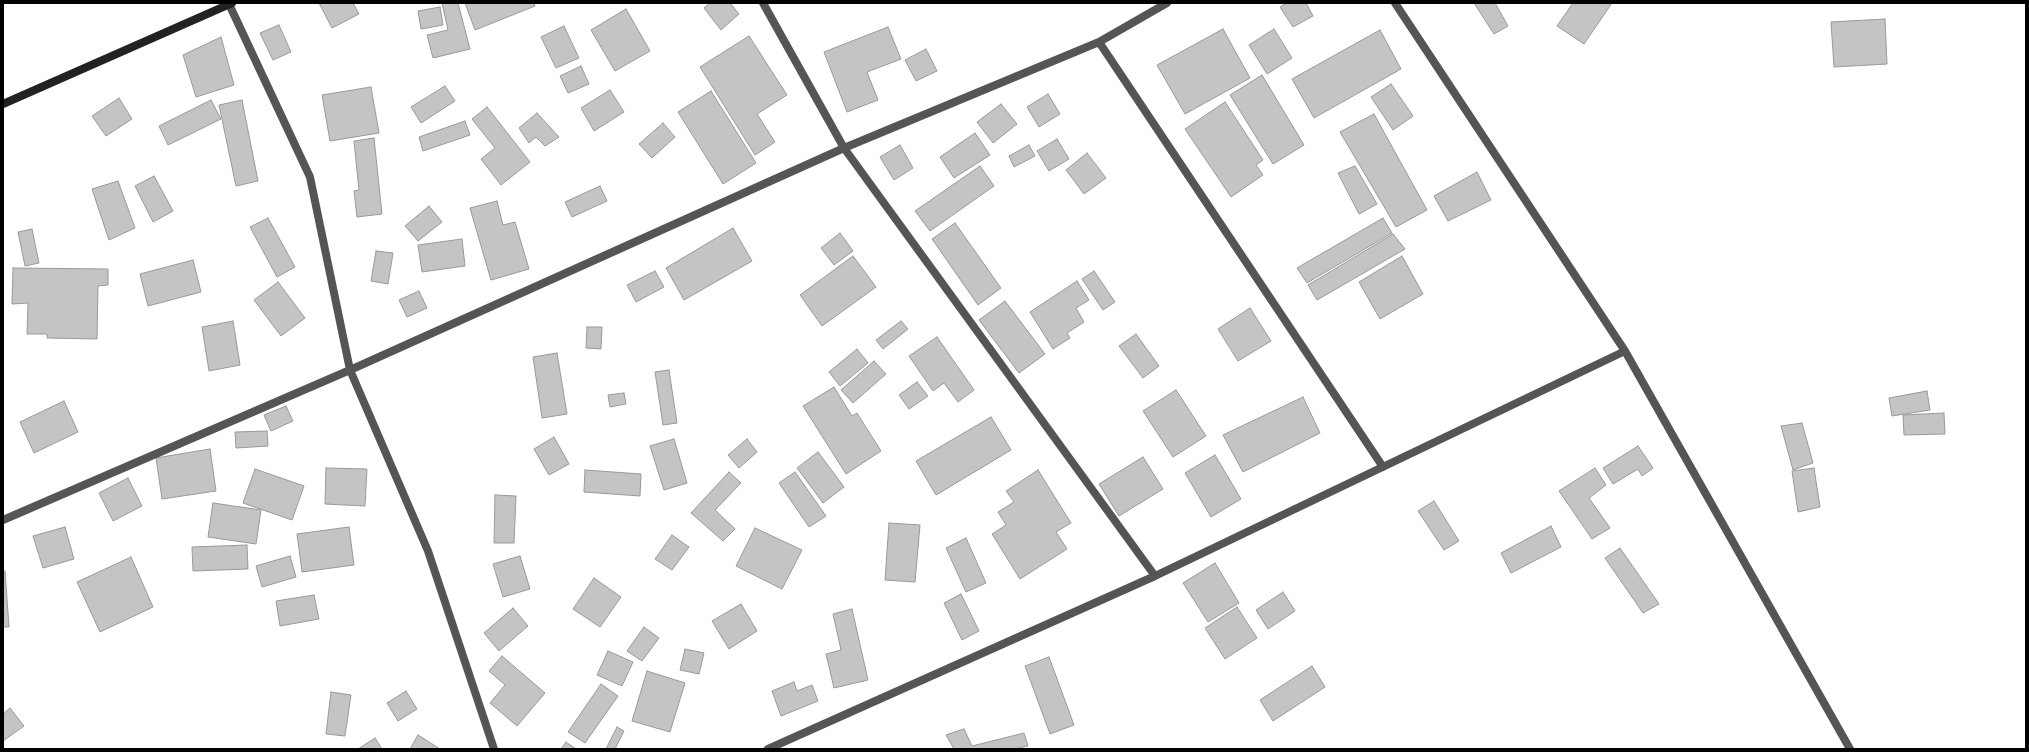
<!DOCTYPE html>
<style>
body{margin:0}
#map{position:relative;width:2029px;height:752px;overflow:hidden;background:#fff;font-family:"Titillium Web",sans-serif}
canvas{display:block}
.frame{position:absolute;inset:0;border:4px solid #000;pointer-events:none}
</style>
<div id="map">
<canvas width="2029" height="752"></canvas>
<div class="frame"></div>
</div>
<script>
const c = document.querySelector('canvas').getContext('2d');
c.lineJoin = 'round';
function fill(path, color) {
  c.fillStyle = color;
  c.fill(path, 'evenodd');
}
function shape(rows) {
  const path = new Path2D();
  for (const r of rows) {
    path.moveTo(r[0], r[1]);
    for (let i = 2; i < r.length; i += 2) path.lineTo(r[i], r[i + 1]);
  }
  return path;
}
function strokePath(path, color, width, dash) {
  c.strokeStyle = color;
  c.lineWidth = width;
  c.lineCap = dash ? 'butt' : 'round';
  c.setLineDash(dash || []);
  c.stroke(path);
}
const building = shape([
 [319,3,353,3,359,14,332,28,319,3],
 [442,3,458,3,470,49,433,58,427,35,448,30,442,3],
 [465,3,534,3,535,6,475,30,465,3],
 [710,3,730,3,739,14,721,30,704,8,710,3],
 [1287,3,1306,3,1313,16,1293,27,1280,7,1287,3],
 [1474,3,1495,3,1508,26,1494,34,1474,3],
 [1573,3,1612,3,1584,44,1557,26,1573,3],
 [440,7,443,25,421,29,418,11,440,7],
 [626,9,650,51,615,71,591,30,626,9],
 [1885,19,1887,64,1834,67,1831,22,1885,19],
 [279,25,291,52,273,60,260,33,279,25],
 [564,26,579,58,556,68,541,37,564,26],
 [888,27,901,59,867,72,878,100,847,112,824,52,888,27],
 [1223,29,1250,78,1185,114,1157,65,1223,29],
 [1274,29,1292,58,1267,74,1249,45,1274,29],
 [1380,30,1401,69,1314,118,1292,79,1380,30],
 [749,36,787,95,757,114,775,142,755,155,700,67,749,36],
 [221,37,234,85,196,97,183,55,221,37],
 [926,49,937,71,916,81,905,60,926,49],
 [581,66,589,84,568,93,560,76,581,66],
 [1262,75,1304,145,1273,164,1230,95,1262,75],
 [1391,84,1413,116,1393,130,1371,97,1391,84],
 [445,86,455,101,421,123,411,107,445,86],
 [371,87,379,133,330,141,322,95,371,87],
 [610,90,624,112,594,131,581,108,610,90],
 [711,91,756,163,723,184,678,112,711,91],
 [1048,94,1060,114,1039,127,1027,107,1048,94],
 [119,98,132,119,106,136,92,116,119,98],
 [211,100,221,119,168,145,159,126,211,100],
 [242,100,258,181,236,186,219,105,242,100],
 [1225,102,1263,160,1256,165,1263,175,1231,197,1185,129,1225,102],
 [1001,104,1017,124,993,143,977,122,1001,104],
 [487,107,530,162,501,185,481,159,495,148,472,119,487,107],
 [537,113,559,137,545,146,536,137,529,143,519,128,537,113],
 [1374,114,1427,210,1396,227,1340,132,1374,114],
 [465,121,470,135,423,151,419,137,465,121],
 [663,123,675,137,652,158,639,144,663,123],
 [975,133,990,155,954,178,940,157,975,133],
 [374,138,382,214,357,217,354,191,359,190,354,141,374,138],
 [1057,139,1069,159,1049,171,1037,151,1057,139],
 [900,145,913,168,894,180,880,157,900,145],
 [1029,145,1035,156,1014,167,1009,156,1029,145],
 [1087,153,1106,178,1084,194,1066,170,1087,153],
 [980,166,994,186,930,231,915,211,980,166],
 [1355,166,1377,204,1359,214,1338,173,1355,166],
 [1477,172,1491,200,1448,221,1434,196,1477,172],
 [154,176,173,211,153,222,135,186,154,176],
 [118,181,135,228,109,240,92,189,118,181],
 [600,186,607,201,572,217,565,202,600,186],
 [497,201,503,225,515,222,529,269,491,280,470,208,497,201],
 [429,206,442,222,418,241,405,226,429,206],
 [268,218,295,267,277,277,250,227,268,218],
 [1383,218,1392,233,1307,283,1297,268,1383,218],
 [955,223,1001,288,978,305,932,239,955,223],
 [733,228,752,261,684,300,666,268,733,228],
 [32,229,39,263,25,266,18,232,32,229],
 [840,233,853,251,834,265,821,248,840,233],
 [1393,234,1405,249,1317,300,1308,285,1393,234],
 [462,239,465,266,422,272,418,245,462,239],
 [376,251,393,253,388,284,371,281,376,251],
 [853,256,876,287,822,326,800,295,853,256],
 [1402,256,1423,294,1380,319,1359,282,1402,256],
 [193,260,201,292,148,306,140,274,193,260],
 [13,268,108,269,108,285,98,286,97,339,47,338,47,334,27,334,28,303,12,304,13,268],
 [655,271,664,287,636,302,627,285,655,271],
 [1094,271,1115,302,1103,310,1082,279,1094,271],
 [1077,281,1089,300,1076,308,1084,322,1067,333,1070,338,1053,349,1030,312,1077,281],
 [278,282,305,318,281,336,254,300,278,282],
 [419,291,427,308,407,317,399,300,419,291],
 [1005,301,1045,354,1019,373,979,320,1005,301],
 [1250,308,1271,341,1238,361,1218,329,1250,308],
 [233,321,240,365,209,371,202,327,233,321],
 [901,321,908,329,883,349,876,340,901,321],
 [587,327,602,327,601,349,586,348,587,327],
 [1136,334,1159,366,1143,378,1119,346,1136,334],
 [937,337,974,390,958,402,944,383,933,391,909,356,937,337],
 [857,349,868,363,840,386,829,372,857,349],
 [557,353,567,414,542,418,533,357,557,353],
 [874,361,886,374,853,403,841,390,874,361],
 [669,370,677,423,663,425,655,372,669,370],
 [917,382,928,396,909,409,899,395,917,382],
 [834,387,852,416,857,413,881,451,846,474,803,406,834,387],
 [1176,390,1206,436,1173,457,1143,411,1176,390],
 [1927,391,1930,410,1892,416,1889,398,1927,391],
 [624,393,626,404,610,407,608,395,624,393],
 [1303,397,1320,433,1243,472,1223,435,1303,397],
 [64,401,78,432,34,453,20,422,64,401],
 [286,406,293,421,271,431,264,415,286,406],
 [1944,413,1945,434,1904,435,1903,415,1944,413],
 [991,417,1011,450,936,495,916,461,991,417],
 [1802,423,1813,463,1793,470,1781,426,1802,423],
 [267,431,268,446,236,448,235,432,267,431],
 [554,437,569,464,549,475,534,449,554,437],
 [674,439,687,483,664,490,650,446,674,439],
 [747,439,757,452,739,468,728,455,747,439],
 [1638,446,1653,468,1642,476,1638,469,1613,484,1603,468,1638,446],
 [210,449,216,491,162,499,156,458,210,449],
 [818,452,844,487,823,503,797,468,818,452],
 [1215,455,1241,499,1211,517,1185,473,1215,455],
 [1143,457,1163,489,1119,516,1099,484,1143,457],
 [326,468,367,469,365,506,325,504,326,468],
 [1595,468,1606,485,1589,498,1610,528,1592,539,1559,491,1595,468],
 [1814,468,1820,507,1798,512,1792,471,1814,468],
 [255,469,304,486,292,520,243,503,255,469],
 [585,470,641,474,640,496,584,492,585,470],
 [1038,470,1071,523,1056,532,1067,549,1020,579,992,534,1006,525,998,512,1014,502,1006,491,1038,470],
 [729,472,741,483,715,510,735,529,723,541,691,513,729,472],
 [795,472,826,516,809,527,779,483,795,472],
 [128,478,142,506,113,521,99,493,128,478],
 [495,495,516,496,514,543,494,543,495,495],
 [1434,501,1459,541,1444,550,1418,511,1434,501],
 [213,503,261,510,256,544,208,537,213,503],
 [889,523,920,525,915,582,885,580,889,523],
 [1551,526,1561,547,1511,573,1501,553,1551,526],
 [65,527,74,559,43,568,33,536,65,527],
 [349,527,354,565,302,572,297,534,349,527],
 [755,528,802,550,782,589,736,566,755,528],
 [672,535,689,547,672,570,655,559,672,535],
 [966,538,986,583,966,592,946,548,966,538],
 [247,545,248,569,193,571,192,547,247,545],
 [1620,548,1659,604,1643,613,1605,558,1620,548],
 [290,556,296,577,262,587,256,566,290,556],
 [520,556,530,589,503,597,493,564,520,556],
 [131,557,153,607,100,632,77,582,131,557],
 [1215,563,1239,603,1208,622,1183,583,1215,563],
 [3,571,5,571,9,627,3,627,3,571],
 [594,578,621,597,600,627,573,609,594,578],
 [1283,592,1295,611,1268,629,1256,610,1283,592],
 [961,594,979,631,962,640,944,603,961,594],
 [314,595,319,619,280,626,276,601,314,595],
 [741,604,757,631,729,649,712,621,741,604],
 [1237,607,1257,638,1225,659,1205,628,1237,607],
 [513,608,528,626,499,651,484,633,513,608],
 [852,609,868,680,834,688,826,654,841,650,833,614,852,609],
 [644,627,659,638,642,661,627,651,644,627],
 [685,649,704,653,699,674,680,670,685,649],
 [608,651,633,662,622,686,597,675,608,651],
 [502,656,545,693,517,726,490,703,505,685,489,671,502,656],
 [1049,657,1074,725,1050,734,1025,666,1049,657],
 [1312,666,1325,687,1273,721,1260,700,1312,666],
 [647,671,685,683,670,732,632,721,647,671],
 [794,682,797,691,812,685,818,701,781,716,772,691,794,682],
 [601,684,618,696,585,743,568,732,601,684],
 [406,691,417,709,398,721,387,703,406,691],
 [331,692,351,695,345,736,326,734,331,692],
 [10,708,24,726,3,741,3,714,10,708],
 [617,727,624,731,615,749,606,749,617,727],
 [964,729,972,746,1024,733,1028,746,1014,749,954,749,946,735,964,729],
 [418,735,440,749,410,749,418,735],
 [375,738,382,749,358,749,375,738],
 [566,742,576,749,561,749,566,742]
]);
fill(building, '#c4c4c4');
strokePath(building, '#999', 1);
strokePath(shape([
 [763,3,844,148,1155,576],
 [1395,3,1625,351,1850,749],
 [229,4,310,177,350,370,428,551,494,749],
 [1099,42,1383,467],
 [3,520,350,370,844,148,1099,42,1167,3],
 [768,749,1155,576,1625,351]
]), '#555', 8);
strokePath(shape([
 [3,104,232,3]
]), '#222', 8);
</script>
